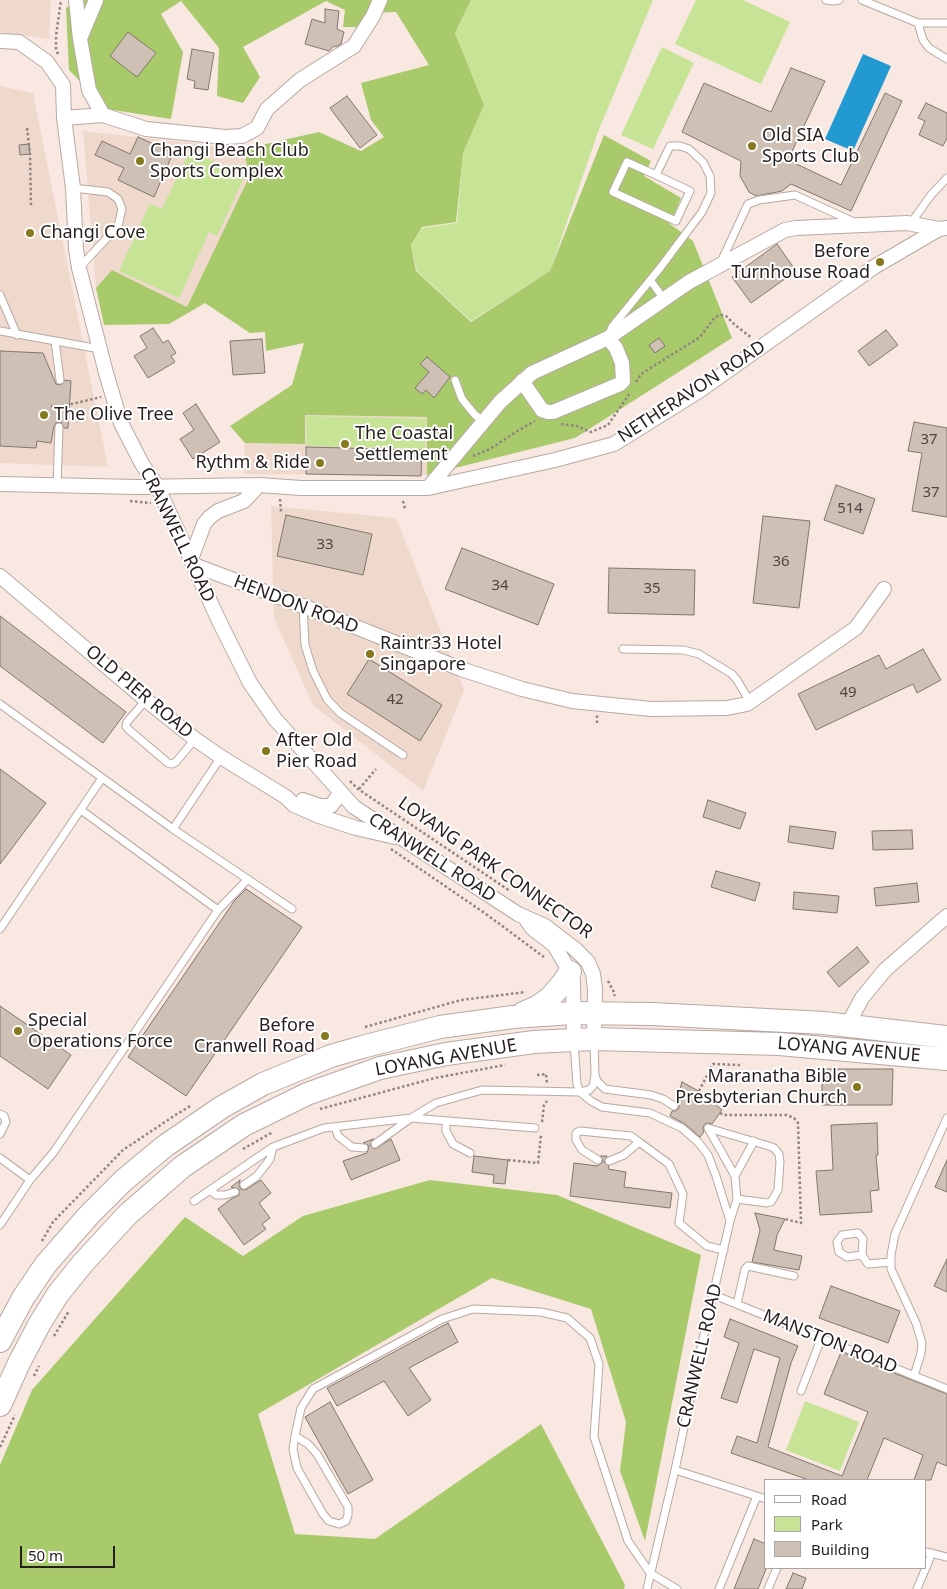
<!DOCTYPE html>
<style>
body{margin:0}
#map{position:relative;width:947px;height:1589px;overflow:hidden;background:#f9e7e1;font-family:"Noto Sans",sans-serif}
canvas{display:block}
.legend{position:absolute;left:764px;top:1479px;width:162px;height:90px;box-sizing:border-box;background:#fff;border:1px solid #a8a5a4;margin:0;padding:6px 9px;list-style:none;font-size:15px;color:#251e1c}
.legend li{display:flex;align-items:center;gap:10px;height:25px}
.legend b{width:25px;border:1px solid #a8a5a4}
.scale{position:absolute;left:20px;top:1546px;width:95px;height:22px;box-sizing:border-box;border:2px solid #251e1c;border-top:0;padding-left:6px;font-size:15px;line-height:18px;white-space:nowrap;color:#251e1c;-webkit-text-stroke:4px #fff;paint-order:stroke}
</style>
<div id="map">
<canvas width="947" height="1589"></canvas>
<ul class="legend">
<li><b style="height:6px;background:#fff"></b>Road</li>
<li><b style="height:14px;background:#c7e496"></b>Park</li>
<li><b style="height:14px;background:#cec0b5"></b>Building</li>
</ul>
<div class="scale">50 m</div>
</div>
<script>
const c = document.querySelector('canvas').getContext('2d');
c.lineJoin = 'round';
function fill(path, color) {
  c.fillStyle = color;
  c.fill(path, 'evenodd');
}
function shape(rows) {
  const path = new Path2D();
  for (const r of rows) {
    path.moveTo(r[0], r[1]);
    for (let i = 2; i < r.length; i += 2) path.lineTo(r[i], r[i + 1]);
  }
  return path;
}
function strokePath(path, color, width, dash) {
  c.strokeStyle = color;
  c.lineWidth = width;
  c.lineCap = dash ? 'butt' : 'round';
  c.setLineDash(dash || []);
  c.stroke(path);
}
function write(font, color, halo, rows, align = 'center') {
  c.font = font + ' "Noto Sans",sans-serif';
  c.lineWidth = 4;
  c.setLineDash([]);
  c.textBaseline = 'middle';
  c.strokeStyle = halo;
  c.fillStyle = color;
  for (const [text, x, y, turn = 0] of rows) {
    c.save();
    c.translate(x, y);
    c.rotate((+turn || 0) * Math.PI / 180);
    c.textAlign = isNaN(turn) ? turn : align;
    if (halo) c.strokeText(text, 0, 0);
    c.fillText(text, 0, 0);
    c.restore();
  }
}
fill(shape([
 [0,0,51,0,49,39,0,32],
 [0,86,33,93,108,467,0,463],
 [83,131,244,149,249,177,187,307,112,270,96,288],
 [305,415,427,417,427,475,244,474,245,443,305,444],
 [271,506,396,518,464,690,423,791,313,705,274,618]
]), '#efd9cd');
fill(shape([
 [471,0,653,0,598,132,550,271,471,321,417,271,411,245,422,228,457,223,463,153,484,105,455,33],
 [696,0,743,0,790,22,761,84,675,44],
 [662,47,694,63,653,149,621,135],
 [190,150,245,176,217,236,209,232,179,298,119,271,150,204,162,209],
 [306,416,426,419,425,449,307,446],
 [805,1401,859,1422,840,1471,786,1450]
]), '#c7e496');
fill(shape([
 [78,0,471,0,455,33,484,105,463,153,456,222,422,227,411,245,416,271,471,322,550,271,604,135,651,161,644,176,681,198,670,224,693,241,732,338,575,438,427,475,427,417,305,415,305,444,245,443,230,426,292,385,304,343,266,351,265,332,250,333,205,303,169,324,104,325,96,288,112,270,187,307,249,177,244,149,319,132,361,151,384,137,371,120,361,83,429,65,396,12,368,13,362,27,343,27,345,10,326,1,243,47,260,77,243,103,217,96,219,48,181,1,161,14,183,52,171,119,107,109,69,70,66,8],
 [430,1180,557,1195,701,1255,645,1541,620,1471,626,1422,591,1309,492,1278,258,1414,295,1534,375,1539,541,1424,625,1585,624,1589,0,1589,0,1465,32,1390,185,1217,243,1256,303,1216]
]), '#a8ca6b');
fill(shape([
 [863,54,891,66,853,151,825,139]
]), '#2299d0');
const building = shape([
 [325,9,339,11,337,29,344,32,341,44,336,47,334,46,329,51,305,44,312,19,325,23,325,9],
 [128,32,156,53,137,77,110,56,128,32],
 [192,49,214,53,208,90,194,88,195,81,187,79,192,49],
 [791,68,825,81,788,160,841,185,885,93,902,101,851,211,791,184,782,191,756,196,749,192,740,176,741,161,682,132,704,83,771,112,791,68],
 [347,96,377,135,360,148,330,108,347,96],
 [926,103,947,113,947,138,943,146,919,135,925,121,918,118,926,103],
 [138,137,173,153,154,197,118,180,124,168,95,155,102,141,130,154,138,137],
 [29,144,30,154,20,155,19,145,29,144],
 [777,244,796,271,751,303,732,277,777,244],
 [153,328,163,343,168,340,176,353,171,356,175,362,148,378,134,356,147,348,140,336,153,328],
 [886,330,898,345,869,366,858,351,886,330],
 [659,338,665,346,655,353,649,345,659,338],
 [262,339,265,373,233,375,230,341,262,339],
 [0,351,43,353,56,384,61,385,65,380,71,381,68,428,64,428,61,422,56,423,54,426,51,443,37,441,36,448,0,446,0,351],
 [427,357,450,377,434,398,426,390,422,394,415,388,429,372,420,364,427,357],
 [196,404,220,442,193,459,180,439,194,430,183,413,196,404],
 [914,422,947,428,947,517,912,511,922,453,908,451,914,422],
 [306,447,422,450,421,476,306,474,306,447],
 [836,485,875,499,863,534,824,520,836,485],
 [286,515,372,534,363,575,277,556,286,515],
 [763,516,810,521,799,608,753,603,763,516],
 [462,548,554,584,538,625,445,589,462,548],
 [609,568,695,570,694,615,608,613,609,568],
 [0,616,126,712,103,743,0,666,0,616],
 [923,649,941,680,917,693,913,684,816,730,798,694,879,655,886,669,923,649],
 [369,659,442,705,420,741,347,694,369,659],
 [0,769,46,803,0,864,0,769],
 [708,800,746,813,740,829,703,817,708,800],
 [790,826,836,832,833,849,788,842,790,826],
 [912,830,913,849,873,850,872,831,912,830],
 [716,871,760,883,755,901,711,887,716,871],
 [917,883,919,902,876,906,874,888,917,883],
 [246,889,302,927,186,1096,128,1057,235,900,246,889],
 [794,892,839,896,837,913,793,909,794,892],
 [857,947,869,962,839,987,827,972,857,947],
 [0,1006,71,1055,48,1089,0,1056,0,1006],
 [822,1069,893,1069,892,1105,822,1105,822,1069],
 [682,1082,704,1094,722,1110,712,1124,707,1123,704,1125,703,1128,704,1132,700,1137,685,1124,670,1116,672,1111,676,1111,679,1108,679,1104,676,1101,682,1082],
 [877,1123,878,1155,876,1155,879,1190,870,1191,872,1212,820,1215,816,1171,833,1170,831,1125,877,1123],
 [373,1139,370,1145,375,1149,391,1139,400,1160,351,1180,343,1161,367,1153,369,1146,363,1143,373,1139],
 [474,1156,508,1160,505,1184,493,1183,494,1175,472,1172,474,1156],
 [601,1156,607,1156,604,1162,609,1166,608,1169,626,1172,624,1187,672,1193,670,1208,570,1196,574,1163,597,1166,603,1162,601,1156],
 [947,1160,947,1192,935,1187,947,1160],
 [240,1180,239,1186,242,1190,247,1189,261,1180,271,1193,259,1203,270,1218,262,1224,266,1229,244,1245,218,1209,231,1199,239,1195,239,1189,231,1187,240,1180],
 [755,1213,785,1219,777,1235,774,1250,802,1256,799,1270,752,1262,760,1230,755,1213],
 [947,1259,947,1292,934,1286,947,1259],
 [831,1286,900,1311,888,1343,819,1318,831,1286],
 [730,1319,798,1346,791,1363,768,1447,842,1476,868,1412,824,1394,841,1352,947,1394,947,1466,937,1462,931,1480,914,1480,923,1455,884,1438,867,1480,809,1480,731,1453,737,1436,757,1443,780,1358,754,1349,737,1403,721,1398,739,1343,724,1337,730,1319],
 [448,1323,458,1342,409,1368,431,1400,408,1416,384,1381,337,1406,327,1388,448,1323],
 [330,1402,373,1480,348,1494,305,1417,330,1402],
 [754,1539,766,1544,766,1569,758,1589,734,1589,754,1539],
 [793,1573,806,1578,802,1589,786,1589,793,1573]
]);
fill(building, '#cec0b5');
strokePath(building, '#82766c', 1);
const service = shape([
 [826,0,833,1,839,0],
 [862,0,918,23,947,23],
 [918,23,923,40,929,48,947,59],
 [73,188,108,192,118,199,122,209,118,226,79,268],
 [911,223,931,195,947,178],
 [721,262,748,204,759,200,795,195,854,222],
 [650,280,664,299],
 [0,295,17,335],
 [0,331,100,349],
 [609,335,612,327,660,268,702,212,711,193,710,176,703,162,689,149,680,146,670,146,656,175,690,191,676,221,613,192,627,162,656,175],
 [55,341,60,380],
 [455,380,462,399,475,415,484,421],
 [57,486,59,427],
 [303,606,305,645,313,671,327,699,340,713,403,755],
 [623,649,683,650,699,654,732,674,737,680,750,702],
 [146,700,127,722,126,726,128,729,168,763,172,764,176,762,195,739],
 [0,704,173,829,292,909],
 [81,810,218,910],
 [173,829,221,757],
 [0,929,102,778],
 [574,1043,577,1084,580,1092,591,1101,602,1107,650,1113,682,1128,698,1142,708,1155,716,1176,730,1221],
 [594,1043,595,1075,597,1081,605,1089,651,1095,663,1099,674,1106],
 [0,1114,4,1116,6,1122,0,1134],
 [446,1121,446,1131,453,1144,470,1153],
 [335,1127,338,1136,352,1147,364,1148],
 [708,1128,769,1146,774,1148,779,1154,780,1162,778,1190,771,1202,767,1203,737,1199],
 [639,1142,669,1164,683,1194,679,1223,707,1246,724,1250],
 [375,1144,411,1118,535,1128],
 [0,1158,30,1180],
 [598,1160,582,1150,576,1140,576,1133,580,1131,631,1136,639,1142,624,1155,609,1161],
 [735,1176,754,1141],
 [244,1185,257,1176,270,1159,273,1147],
 [210,1190,216,1195,225,1195,235,1192],
 [194,1201,273,1147,324,1128,411,1118,436,1103,482,1090,580,1092,589,1090,593,1086,595,1075],
 [0,1225,30,1180,53,1153,218,910,248,879],
 [862,1255,847,1257,839,1252,837,1242,842,1235,858,1233,863,1239,862,1255,868,1264,891,1262],
 [714,1295,947,1389],
 [737,1304,745,1269,748,1266,794,1276],
 [914,1376,921,1353,922,1343,916,1323,891,1269,891,1255,895,1234,947,1118],
 [801,1391,821,1339],
 [295,1436,308,1444,317,1454,348,1507,348,1515,346,1521,339,1524,329,1521,323,1514,297,1468,293,1449,295,1436,301,1408,313,1389,442,1319,473,1309,541,1312,567,1318,590,1338,599,1364,594,1437,628,1541,650,1573,677,1589],
 [675,1470,766,1499],
 [926,1552,947,1557],
 [647,1589,675,1470,702,1343,730,1221,737,1199,735,1176,708,1128],
 [719,1589,757,1496],
 [768,1589,777,1568],
 [917,1589,932,1553]
]);
const minor = shape([
 [76,0,80,39,89,90,103,115],
 [81,36,96,0],
 [0,41,19,42,47,62,63,85,64,118,73,188,76,249,79,268,106,373,121,423,142,464,157,486,220,623,250,683,275,719,354,807,518,914,545,926,575,949,588,962,593,974,595,989,594,1039],
 [64,118,103,115,146,129,225,137,242,136,257,128,267,109,300,80,354,46,373,16,380,0],
 [522,381,542,410,548,412,553,412,620,384,623,381,622,363,616,348,608,338],
 [0,484,137,487,259,485,301,488,428,488,555,460,614,444,699,391,874,267,939,229,947,228],
 [428,488,500,402,532,373,608,338,689,282,785,230,796,228,907,223,939,229],
 [191,559,204,524,210,517,218,511,244,501,259,485],
 [194,565,303,606,461,669,522,689,572,701,651,709,727,708,747,704,856,628,884,589],
 [0,576,146,700,195,739,221,757,286,797,294,805,319,816,356,828,395,837],
 [303,800,320,806,331,806,341,792],
 [527,921,533,929,554,945,570,972,573,981,574,1040],
 [847,1026,862,998,885,970,947,916]
]);
const primary = shape([
 [523,1013,537,1007,550,998,563,983,570,972],
 [0,1341,23,1298,46,1264,89,1215,124,1180,165,1146,222,1107,263,1084,331,1056,362,1047,440,1027,513,1017,573,1013,652,1014,824,1023,947,1037],
 [0,1405,19,1363,40,1323,58,1294,83,1263,127,1215,182,1167,244,1125,307,1094,380,1068,446,1054,534,1042,594,1039,779,1044,947,1059]
]);
strokePath(service, '#b9a8a2', 9);
strokePath(minor, '#b9a8a2', 16);
strokePath(primary, '#b9a8a2', 24);
strokePath(shape([
 [58,54,56,49,56,36,61,0],
 [27,128,30,154,31,207],
 [636,382,641,374,700,337,715,317,721,315,726,316,735,325,752,338],
 [51,406,59,407,101,397],
 [561,424,577,426,591,432,608,425,630,393],
 [473,456,490,449,519,430,535,421],
 [280,499,281,512],
 [130,501,151,503],
 [403,501,405,509],
 [597,723,597,715],
 [350,781,358,789,510,891],
 [359,789,376,769],
 [391,849,486,914,544,957],
 [608,981,615,994,614,996],
 [365,1027,461,1000,526,992],
 [537,1075,546,1074,547,1083],
 [699,1091,713,1064,740,1065],
 [320,1109,435,1078,505,1065],
 [720,1113,724,1115,787,1115,794,1118,798,1123,801,1223,785,1219],
 [542,1122,544,1105,547,1101],
 [243,1149,273,1132],
 [508,1160,538,1163,541,1135],
 [42,1241,53,1222,123,1150,177,1114,192,1105],
 [54,1336,69,1311],
 [34,1376,39,1366],
 [0,1447,15,1415]
]), '#918480', 2.5, [2.5, 2.5]);
strokePath(service, '#fff', 7);
strokePath(minor, '#fff', 14);
strokePath(primary, '#fff', 22);
for (const [x, y, r, color] of [
 [752,146,5,"#85781d"],
 [140,161,5,"#85781d"],
 [30,233,5,"#85781d"],
 [880,262,5,"#85781d"],
 [44,415,5,"#85781d"],
 [345,444,5,"#85781d"],
 [320,463,5,"#85781d"],
 [370,654,5,"#85781d"],
 [266,751,5,"#85781d"],
 [18,1031,5,"#85781d"],
 [325,1036,5,"#85781d"],
 [857,1087,5,"#85781d"]
]) {
  const dot = new Path2D();
  dot.arc(x, y, r, 0, 2 * Math.PI);
  c.fillStyle = color;
  c.fill(dot);
  strokePath(dot, '#fff', 2);
}
write('15px', '#4f4642', null, [
 ["37",929,440],
 ["37",931,493],
 ["514",850,509],
 ["33",325,545],
 ["36",781,562],
 ["34",500,586],
 ["35",652,589],
 ["49",848,693],
 ["42",395,700]
]);
write('18px', '#251e1c', '#fff', [
 ["Old SIA",762,136],
 ["Sports Club",762,157],
 ["Changi Beach Club",150,151],
 ["Sports Complex",150,172],
 ["Changi Cove",40,233],
 ["Before",870,252,"right"],
 ["Turnhouse Road",870,273,"right"],
 ["The Olive Tree",54,415],
 ["The Coastal",355,434],
 ["Settlement",355,455],
 ["Rythm & Ride",310,463,"right"],
 ["Raintr33 Hotel",380,644],
 ["Singapore",380,665],
 ["After Old",276,741],
 ["Pier Road",276,762],
 ["Special",28,1021],
 ["Operations Force",28,1042],
 ["Before",315,1026,"right"],
 ["Cranwell Road",315,1047,"right"],
 ["Maranatha Bible",847,1077,"right"],
 ["Presbyterian Church",847,1098,"right"]
], 'left');
write('18px', '#251e1c', '#fff', [
 ["NETHERAVON ROAD",692,392,-33],
 ["CRANWELL ROAD",177,535,64],
 ["HENDON ROAD",296,605,21],
 ["OLD PIER ROAD",139,692,40],
 ["CRANWELL ROAD",432,858,33],
 ["LOYANG PARK CONNECTOR",495,868,35],
 ["LOYANG AVENUE",849,1050,5],
 ["LOYANG AVENUE",446,1058,-10],
 ["MANSTON ROAD",830,1342,22],
 ["CRANWELL ROAD",700,1356,-77]
]);
</script>
